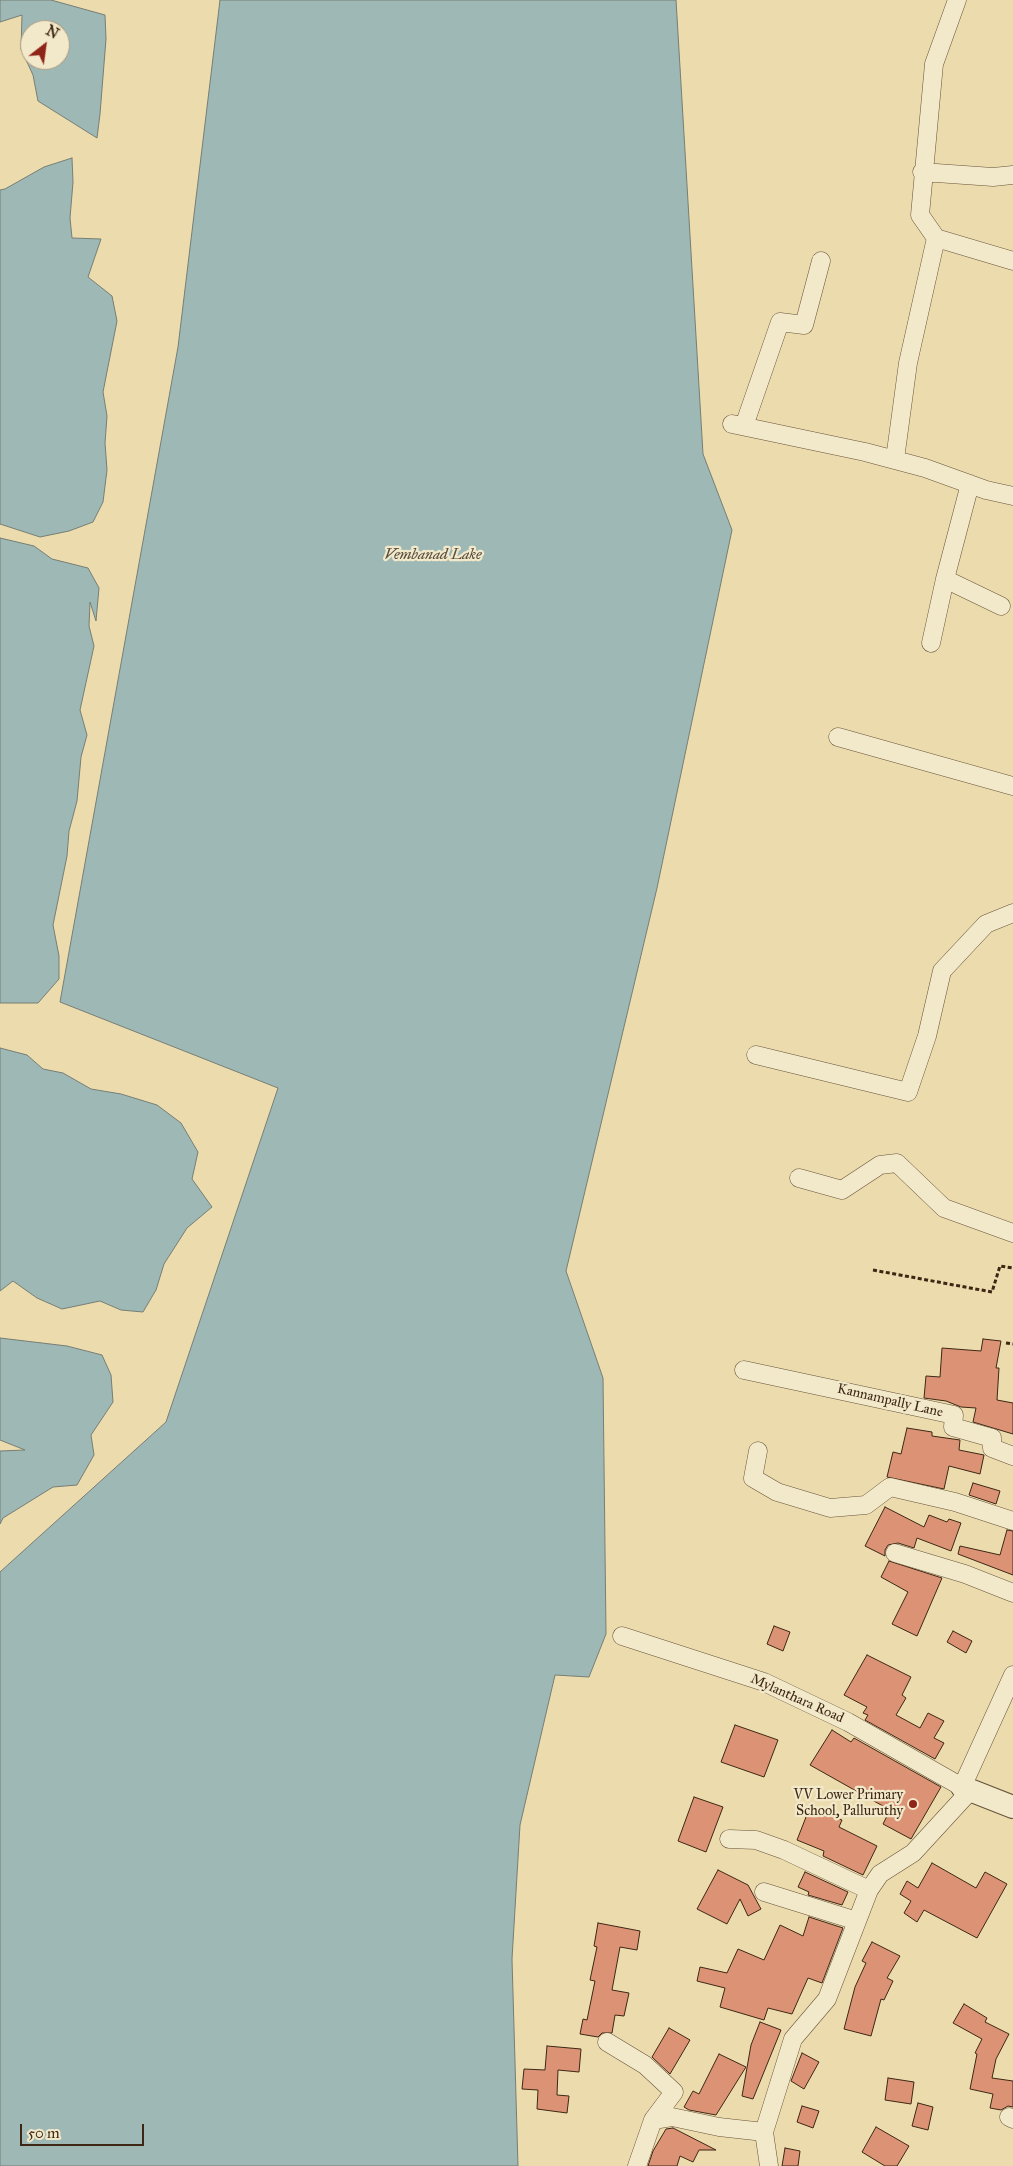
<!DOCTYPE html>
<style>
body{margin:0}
#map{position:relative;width:1013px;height:2166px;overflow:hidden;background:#ebdbad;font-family:"IM FELL Great Primer",serif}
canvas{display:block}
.north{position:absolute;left:20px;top:20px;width:50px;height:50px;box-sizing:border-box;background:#f2e8ca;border:1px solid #aa9b81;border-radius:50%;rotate:30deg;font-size:14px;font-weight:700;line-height:20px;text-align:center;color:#3d2714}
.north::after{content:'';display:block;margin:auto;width:18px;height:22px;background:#8f2418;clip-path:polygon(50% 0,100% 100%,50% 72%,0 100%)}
.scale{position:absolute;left:20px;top:2124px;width:124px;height:22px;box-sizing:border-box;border:2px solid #3d2714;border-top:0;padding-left:6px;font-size:15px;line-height:18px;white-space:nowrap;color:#3d2714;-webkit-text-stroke:4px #f2e8ca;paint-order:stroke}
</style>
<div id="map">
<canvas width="1013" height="2166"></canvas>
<div class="north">N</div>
<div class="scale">50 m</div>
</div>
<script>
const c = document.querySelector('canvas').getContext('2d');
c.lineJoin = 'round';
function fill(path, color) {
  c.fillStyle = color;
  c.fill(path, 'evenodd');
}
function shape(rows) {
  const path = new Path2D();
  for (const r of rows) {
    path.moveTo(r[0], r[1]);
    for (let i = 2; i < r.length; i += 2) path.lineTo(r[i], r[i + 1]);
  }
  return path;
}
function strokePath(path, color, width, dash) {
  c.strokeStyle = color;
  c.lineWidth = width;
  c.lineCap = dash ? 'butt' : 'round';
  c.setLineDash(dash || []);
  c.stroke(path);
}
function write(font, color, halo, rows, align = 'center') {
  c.font = font + ' "IM FELL Great Primer",serif';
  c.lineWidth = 4.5;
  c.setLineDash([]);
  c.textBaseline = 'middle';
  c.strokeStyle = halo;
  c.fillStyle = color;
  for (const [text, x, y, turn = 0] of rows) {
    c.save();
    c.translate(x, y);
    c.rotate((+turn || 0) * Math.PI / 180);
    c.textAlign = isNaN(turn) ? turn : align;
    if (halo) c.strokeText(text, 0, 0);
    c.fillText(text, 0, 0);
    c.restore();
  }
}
const water = shape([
 [0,0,51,0,105,15,106,39,100,114,97,138,38,101,33,75,21,49,22,15,0,22,0,0],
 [30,30,60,30,60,60,30,60,30,30],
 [220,0,676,0,703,454,732,530,657,888,566,1271,603,1378,606,1634,589,1677,555,1675,520,1825,512,1959,518,2166,0,2166,0,1572,166,1422,278,1088,60,1002,178,347,220,0],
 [72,158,73,182,70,218,72,238,101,239,88,277,112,296,117,321,103,392,107,416,105,443,107,470,103,502,93,522,69,531,40,537,0,524,0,190,5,189,44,167,72,158],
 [0,538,34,546,52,559,88,568,99,588,96,621,90,602,89,626,94,646,80,710,87,735,81,757,77,801,69,831,67,856,53,925,59,956,59,979,38,1003,0,1003,0,538],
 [0,1048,27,1055,43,1069,63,1073,91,1089,121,1094,157,1105,181,1123,198,1152,192,1179,212,1207,187,1228,164,1264,156,1290,143,1312,121,1310,100,1301,62,1309,37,1298,13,1281,0,1291,0,1048],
 [0,1338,67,1346,102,1355,111,1375,113,1402,91,1435,94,1455,77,1485,53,1487,3,1518,0,1524,0,1451,25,1450,0,1440,0,1338]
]);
fill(water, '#9db8b5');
strokePath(water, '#777e75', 1);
const building = shape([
 [983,1339,1001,1341,996,1368,999,1368,997,1400,1013,1403,1013,1434,973,1422,976,1408,961,1407,946,1401,924,1398,926,1376,940,1377,942,1348,981,1351,983,1339],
 [907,1428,932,1432,932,1436,960,1440,959,1450,984,1455,980,1474,949,1466,944,1489,887,1477,893,1452,901,1454,907,1428],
 [973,1483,1000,1491,996,1504,969,1495,973,1483],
 [885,1507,924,1527,929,1515,947,1522,949,1519,961,1523,951,1551,917,1538,914,1548,898,1543,888,1545,885,1550,885,1556,865,1546,885,1507],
 [1007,1530,1013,1531,1013,1575,958,1554,960,1546,1000,1555,1007,1530],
 [889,1561,942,1578,917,1636,892,1624,908,1592,881,1577,889,1561],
 [774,1626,790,1632,783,1651,767,1644,774,1626],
 [953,1631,972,1641,966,1653,947,1642,953,1631],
 [867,1655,911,1677,902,1695,906,1698,896,1715,920,1728,928,1713,944,1721,934,1738,944,1743,935,1759,865,1720,868,1715,863,1713,867,1707,844,1695,867,1655],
 [735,1725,778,1740,764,1777,721,1762,735,1725],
 [832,1730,851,1742,854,1738,941,1787,911,1839,883,1824,890,1810,810,1765,832,1730],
 [694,1797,723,1807,706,1852,678,1841,694,1797],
 [810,1807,842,1820,839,1827,877,1846,863,1875,823,1856,824,1851,797,1840,810,1807],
 [932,1863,976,1888,985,1872,1007,1884,977,1938,924,1910,917,1922,904,1913,911,1901,900,1894,907,1881,918,1888,932,1863],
 [718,1870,748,1885,761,1909,748,1916,740,1899,727,1924,697,1909,718,1870],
 [805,1872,848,1892,842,1905,808,1895,809,1892,798,1887,805,1872],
 [809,1917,843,1928,822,1983,808,1978,792,2014,768,2008,764,2020,720,2007,725,1988,697,1981,700,1967,727,1973,738,1949,764,1960,780,1925,803,1936,809,1917],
 [598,1923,640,1931,637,1950,620,1947,612,1990,629,1993,624,2016,615,2015,612,2033,602,2033,598,2037,580,2034,583,2019,587,2020,595,1981,590,1980,597,1947,594,1946,598,1923],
 [872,1942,900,1956,887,1978,893,1981,884,2000,881,1999,871,2036,844,2029,855,1987,866,1963,862,1961,872,1942],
 [964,2004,987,2018,985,2022,1009,2034,996,2059,992,2078,1013,2081,1013,2107,1008,2106,1001,2110,990,2108,993,2094,970,2089,977,2054,975,2053,982,2039,953,2023,964,2004],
 [760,2022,781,2030,753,2099,742,2096,751,2045,760,2022],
 [669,2028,690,2040,670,2074,652,2057,669,2028],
 [547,2046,581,2049,579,2072,558,2070,557,2095,569,2096,567,2113,537,2109,538,2090,522,2089,524,2069,545,2070,547,2046],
 [802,2053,819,2062,804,2089,791,2081,802,2053],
 [719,2054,746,2067,716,2115,689,2110,684,2107,693,2091,699,2094,719,2054],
 [888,2078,914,2082,911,2104,885,2100,888,2078],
 [918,2103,933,2107,928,2130,912,2126,918,2103],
 [802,2106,819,2111,813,2128,797,2122,802,2106],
 [876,2127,909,2146,897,2166,885,2166,862,2152,876,2127],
 [673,2128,716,2150,699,2150,693,2162,680,2156,677,2166,648,2166,653,2151,666,2129,673,2128],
 [785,2148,800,2151,798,2166,782,2166,785,2148]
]);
fill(building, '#dc9375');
strokePath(building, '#3d2714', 1);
const minor = shape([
 [957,0,934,64,920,215,936,238,1013,261],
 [922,172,993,177,1013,175],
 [732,424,865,452,925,468,986,490,1013,496],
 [744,426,780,322,804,325,821,261],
 [895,459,908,363,936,238],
 [945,579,1001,606],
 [931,643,945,579,970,484],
 [838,737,1013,786],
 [756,1055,908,1092,927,1036,942,971,986,924,1013,913],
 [799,1178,842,1190,880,1165,897,1163,944,1208,1013,1233],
 [744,1370,954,1415,953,1427,992,1438,992,1448,1013,1456],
 [758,1451,753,1478,777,1492,830,1508,866,1505,890,1487,955,1502,1013,1521],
 [895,1553,965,1574,1013,1593],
 [622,1636,764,1682,848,1722,962,1787,1013,1675],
 [729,1839,756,1840,784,1850,869,1890],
 [764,1892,857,1921],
 [607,2042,645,2065,674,2092,653,2120],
 [1009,2117,1013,2119],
 [637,2166,653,2120,672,2117,719,2127,764,2132],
 [769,2166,764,2132,793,2039,827,1999,869,1890,880,1874,913,1853,970,1791]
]);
const tertiary = shape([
 [962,1787,1013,1807]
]);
strokePath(minor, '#68543a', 19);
strokePath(tertiary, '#68543a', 24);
strokePath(shape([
 [873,1270,992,1292,1000,1266,1013,1268],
 [1006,1343,1013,1344]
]), '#3d2714', 3, [4, 2.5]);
strokePath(minor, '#f2e8ca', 18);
strokePath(tertiary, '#f2e8ca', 22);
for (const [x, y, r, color] of [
 [913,1804,5,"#8f2418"]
]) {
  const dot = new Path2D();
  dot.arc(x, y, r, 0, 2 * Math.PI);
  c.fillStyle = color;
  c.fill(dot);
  strokePath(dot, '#f2e8ca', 2);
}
write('14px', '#3d2714', '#f2e8ca', [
 ["Kannampally Lane",890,1401,13],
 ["Mylanthara Road",797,1699,24]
]);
write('14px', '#3d2714', '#f2e8ca', [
 ["VV Lower Primary",903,1796],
 ["School, Palluruthy",903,1812]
], 'right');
write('italic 15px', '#554b3c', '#f2e8ca', [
 ["Vembanad Lake",433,555]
]);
</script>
